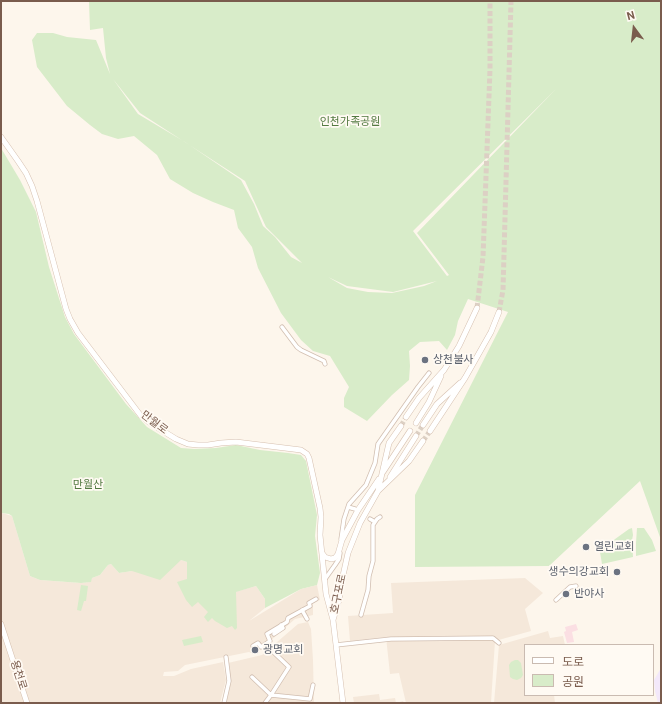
<!DOCTYPE html>
<meta charset="utf-8">
<style>
body{margin:0}
#map{position:relative;width:662px;height:704px;overflow:hidden;background:#fdf6ec;font-family:Roboto,"Noto Sans KR",sans-serif}
canvas{display:block}
.frame{position:absolute;inset:0;border:2px solid #7a5c4d;pointer-events:none}
.legend{position:absolute;left:524px;top:644px;width:130px;height:52px;box-sizing:border-box;background:#fffaf3;border:1px solid #cabbb1;margin:0;padding:5px 7px;list-style:none;font-size:12px;color:#7a5c4d}
.legend li{display:flex;align-items:center;gap:8px;height:20px}
.legend b{width:20px;border:1px solid #cabbb1}
.north{position:absolute;left:614px;top:8px;width:40px;height:40px;-webkit-text-stroke:3px #fffaf3;paint-order:stroke;rotate:345deg;font-size:11px;font-weight:700;line-height:16px;text-align:center;color:#7a5c4d}
.north::after{content:'';display:block;margin:auto;width:14px;height:18px;background:#7a5c4d;clip-path:polygon(50% 0,100% 100%,50% 72%,0 100%)}
</style>
<div id="map">
<canvas width="662" height="704"></canvas>
<div class="frame"></div>
<ul class="legend">
<li><b style="height:5px;background:#fff"></b>도로</li>
<li><b style="height:11px;background:#d8ecc9"></b>공원</li>
</ul>
<div class="north">N</div>
</div>
<script>
const c = document.querySelector('canvas').getContext('2d');
c.lineJoin = 'round';
function fill(path, color) {
  c.fillStyle = color;
  c.fill(path, 'evenodd');
}
function shape(rows) {
  const path = new Path2D();
  for (const r of rows) {
    path.moveTo(r[0], r[1]);
    for (let i = 2; i < r.length; i += 2) path.lineTo(r[i], r[i + 1]);
  }
  return path;
}
function strokePath(path, color, width, dash) {
  c.strokeStyle = color;
  c.lineWidth = width;
  c.lineCap = dash ? 'butt' : 'round';
  c.setLineDash(dash || []);
  c.stroke(path);
}
function write(font, color, halo, rows, align = 'center') {
  c.font = font + ' Roboto,"Noto Sans KR",sans-serif';
  c.lineWidth = 3.5;
  c.setLineDash([]);
  c.textBaseline = 'middle';
  c.strokeStyle = halo;
  c.fillStyle = color;
  for (const [text, x, y, turn = 0] of rows) {
    c.save();
    c.translate(x, y);
    c.rotate((+turn || 0) * Math.PI / 180);
    c.textAlign = isNaN(turn) ? turn : align;
    if (halo) c.strokeText(text, 0, 0);
    c.fillText(text, 0, 0);
    c.restore();
  }
}
fill(shape([
 [1,511,2,513,12,516,30,576,40,580,81,583,90,582,92,578,100,575,108,565,111,564,119,573,132,571,181,560,187,562,187,578,235,592,256,586,265,599,265,608,249,621,301,589,317,585,320,600,313,603,313,615,295,619,260,650,251,653,249,652,185,665,178,671,164,672,163,676,174,676,191,669,223,662,226,680,220,703,1,703],
 [525,578,543,593,525,609,531,631,495,641,491,703,406,703,399,673,390,674,386,637,350,641,348,616,393,613,391,583],
 [308,622,311,629,313,660,314,703,226,703,231,681,228,663,262,655,298,624],
 [548,631,550,638,563,636,565,645,525,645,525,695,554,695,555,703,494,703,499,645],
 [379,694,380,700,395,698,396,703,403,701,404,703,354,703,353,697]
]), '#f5e8da');
fill(shape([
 [661,668,661,703,658,703,655,691,654,680]
]), '#f3e8fa');
fill(shape([
 [576,624,578,630,572,632,574,642,567,643,564,632,566,631,565,627]
]), '#fbdfe3');
fill(shape([
 [89,1,661,1,661,540,640,481,549,566,415,567,415,495,508,312,468,299,458,321,455,335,447,350,439,341,420,342,409,351,410,366,409,380,392,395,367,421,344,407,344,398,349,387,330,356,313,351,301,340,281,313,258,268,252,247,238,228,234,210,213,202,193,193,170,179,157,155,134,136,118,139,102,134,90,125,67,106,37,67,32,40,37,33,53,33,67,37,96,40,110,74,106,58,103,28,90,30],
 [113,79,140,113,245,181,266,227,302,263,291,257,275,237,263,226,254,204,241,180,185,142,138,114],
 [556,89,417,233,449,275,447,276,413,231],
 [328,277,347,286,393,292,437,281,424,286,392,293,368,292,347,288],
 [1,148,20,180,36,212,49,267,65,317,74,334,126,404,147,427,181,448,194,449,216,448,236,445,260,450,288,453,301,455,306,461,317,515,315,536,320,573,317,585,301,589,265,608,265,599,256,586,236,592,237,628,235,630,232,626,227,628,215,621,212,618,208,622,204,617,208,612,198,602,192,607,186,600,177,582,187,579,187,562,181,560,160,580,132,571,119,573,111,564,108,565,100,575,92,578,91,582,81,583,40,580,30,576,12,516,9,514,2,513,1,511],
 [632,528,633,535,632,540,633,557,602,564,600,552,604,547,629,529],
 [637,528,644,528,652,540,656,551,636,556,636,543],
 [81,585,88,586,86,601,84,601,81,611,77,610],
 [201,636,203,642,184,646,182,640],
 [515,660,518,660,521,663,523,675,521,678,517,680,513,679,510,677,509,665,511,662]
]), '#d8ecc9');
strokePath(shape([
 [477,308,483,257,490,69,490,1],
 [499,312,503,290,511,1],
 [401,426,406,417],
 [416,436,423,425],
 [423,441,430,431]
]), '#dcd0c4', 5, [5, 2.5]);
const street = shape([
 [282,327,297,347,301,350,324,361,325,364],
 [348,507,355,509],
 [370,519,375,522],
 [341,539,344,519,349,504,366,485,375,463,378,444,418,387,429,373],
 [325,579,335,565,339,559,340,553],
 [556,600,570,587,576,586],
 [302,610,307,619],
 [361,615,368,590,369,576,373,561,373,525,377,519,380,517],
 [274,634,283,628,281,625],
 [336,645,391,639,493,638,499,643],
 [253,646,258,643,261,647,270,641,267,634,287,622,288,618,310,606,309,603,316,599],
 [267,646,289,667,271,695,310,699,313,685],
 [252,677,271,695,265,703],
 [224,703,229,681,226,657]
]);
const secondary = shape([
 [1,137,18,161,26,173,32,186,37,201,66,309,70,319,78,333,141,416,150,423,176,439,188,444,198,445,208,445,221,443,236,442,293,449,301,450,307,454,309,458,320,508,321,517,320,535,326,594,333,620],
 [406,417,419,398,444,370,459,346,477,308],
 [416,423,429,402,441,376],
 [423,425,437,404,460,383],
 [430,431,465,378,491,332,499,312],
 [383,472,410,431],
 [390,477,416,436],
 [379,490,409,461,423,441],
 [322,553,325,557,331,559,335,558,338,554,342,540,358,510,379,479],
 [1,624,27,703],
 [343,703,333,620,339,600,342,580,348,553,360,523,378,491,389,443,401,426]
]);
strokePath(street, '#d1beb0', 5);
strokePath(secondary, '#d6c0b0', 6);
strokePath(street, '#fff', 3.5);
strokePath(secondary, '#fff', 5);
for (const [x, y, r, color] of [
 [425,360,4,"#6b7280"],
 [586,547,4,"#6b7280"],
 [617,572,4,"#6b7280"],
 [566,594,4,"#6b7280"],
 [255,650,4,"#6b7280"]
]) {
  const dot = new Path2D();
  dot.arc(x, y, r, 0, 2 * Math.PI);
  c.fillStyle = color;
  c.fill(dot);
  strokePath(dot, '#fffaf3', 1.5);
}
write('11px', '#537a41', '#fffaf3', [
 ["인천가족공원",350,122],
 ["만월산",88,485]
]);
write('11px', '#5b616d', '#fffaf3', [
 ["상천불사",433,360],
 ["열린교회",594,547],
 ["생수의강교회",609,572,"right"],
 ["반야사",574,594],
 ["광명교회",263,650]
], 'left');
write('11px', '#7a5c4d', '#fffaf3', [
 ["만월로",154,423,37],
 ["호구포로",339,594,-78],
 ["용천로",18,675,72]
]);
</script>
